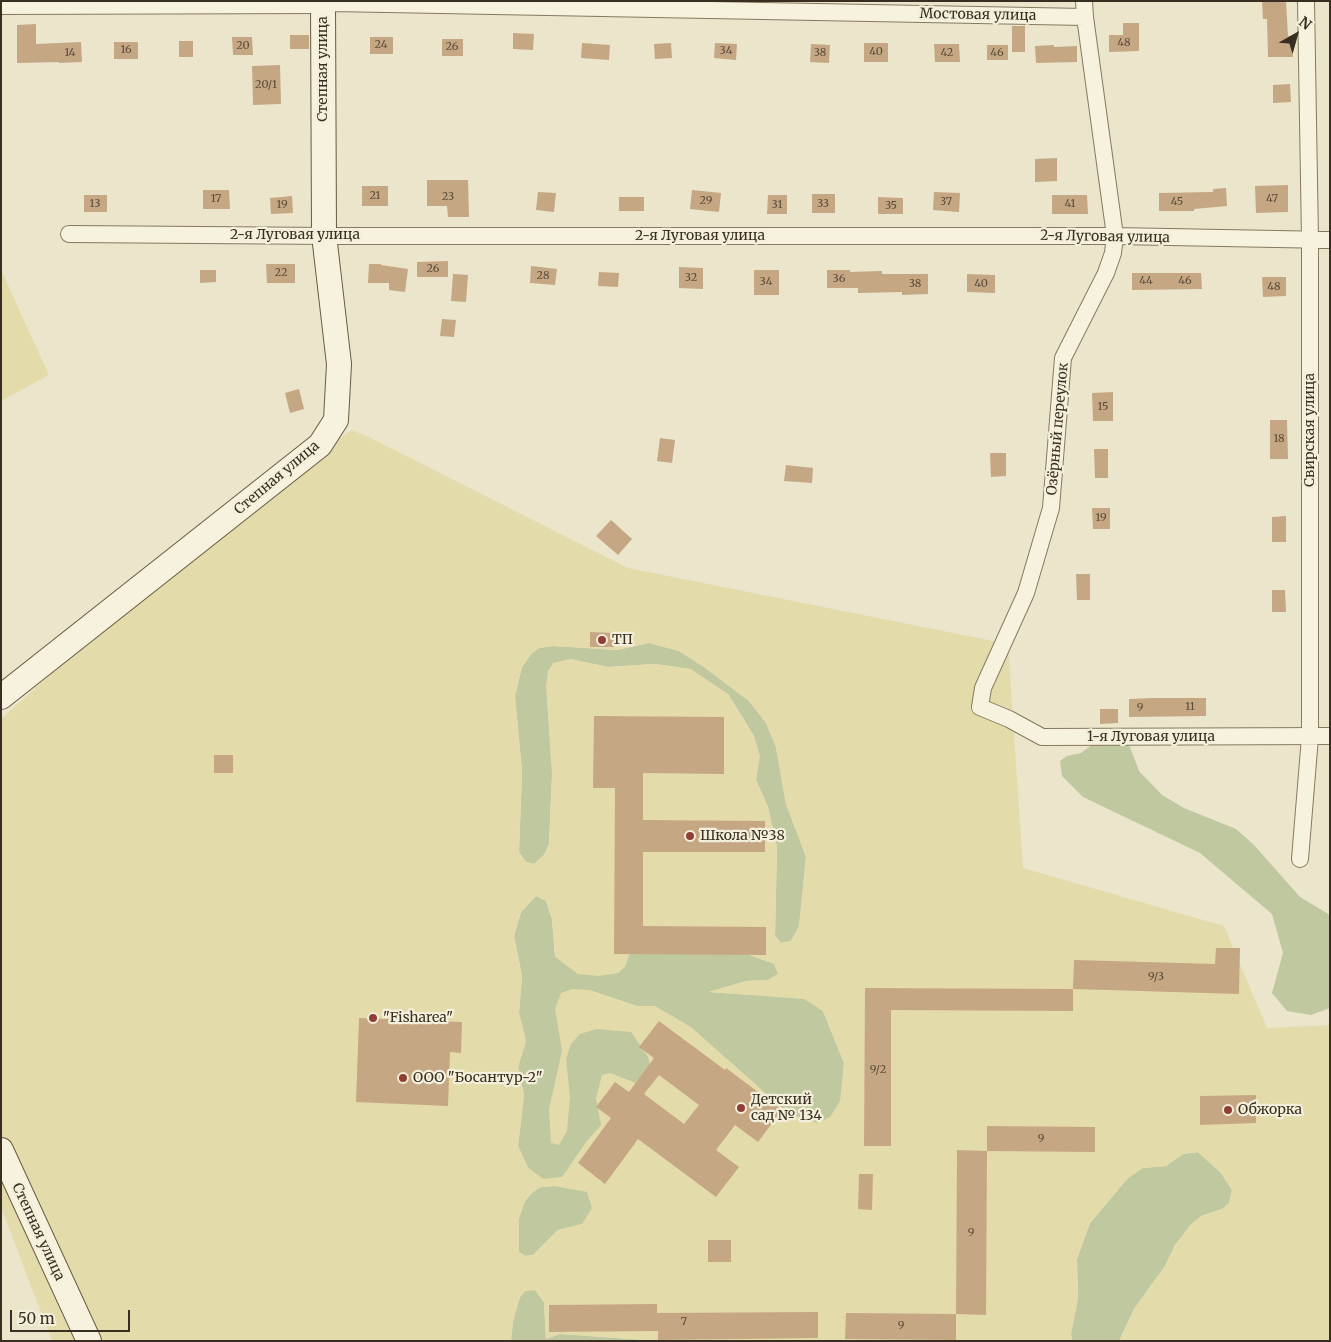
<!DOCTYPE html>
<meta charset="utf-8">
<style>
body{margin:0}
#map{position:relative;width:1331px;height:1342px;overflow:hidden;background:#ebe5cb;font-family:Merriweather,serif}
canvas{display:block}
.frame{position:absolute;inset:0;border:2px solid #382f22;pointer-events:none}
.north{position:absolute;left:1271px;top:10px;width:50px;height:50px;-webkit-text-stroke:4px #f3efda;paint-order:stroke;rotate:38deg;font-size:14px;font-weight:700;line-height:20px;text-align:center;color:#382f22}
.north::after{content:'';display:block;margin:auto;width:18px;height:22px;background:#382f22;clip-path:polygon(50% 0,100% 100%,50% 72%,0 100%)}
.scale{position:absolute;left:10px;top:1310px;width:120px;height:22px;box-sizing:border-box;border:2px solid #382f22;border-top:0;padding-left:6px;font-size:15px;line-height:18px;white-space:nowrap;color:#382f22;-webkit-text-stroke:4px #f3efda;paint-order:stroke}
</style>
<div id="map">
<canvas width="1331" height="1342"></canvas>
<div class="frame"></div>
<div class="north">N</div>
<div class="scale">50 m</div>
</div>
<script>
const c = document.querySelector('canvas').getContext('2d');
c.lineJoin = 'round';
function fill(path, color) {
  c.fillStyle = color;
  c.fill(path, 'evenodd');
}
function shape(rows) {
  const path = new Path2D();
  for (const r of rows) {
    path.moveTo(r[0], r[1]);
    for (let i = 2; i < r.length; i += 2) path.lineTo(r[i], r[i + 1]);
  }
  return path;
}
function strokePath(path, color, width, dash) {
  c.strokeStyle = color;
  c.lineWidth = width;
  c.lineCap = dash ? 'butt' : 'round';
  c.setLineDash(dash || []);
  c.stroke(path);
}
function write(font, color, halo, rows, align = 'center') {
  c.font = font + ' Merriweather,serif';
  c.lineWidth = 4.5;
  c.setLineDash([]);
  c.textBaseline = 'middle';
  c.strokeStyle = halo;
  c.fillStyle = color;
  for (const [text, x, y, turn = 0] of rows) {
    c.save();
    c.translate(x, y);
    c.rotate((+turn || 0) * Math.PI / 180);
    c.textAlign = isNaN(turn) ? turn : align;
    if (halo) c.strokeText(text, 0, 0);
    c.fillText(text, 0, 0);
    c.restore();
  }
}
fill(shape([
 [649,643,679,651,704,667,749,701,766,723,776,747,786,804,806,857,799,927,791,941,781,943,775,936,777,847,768,807,756,780,759,756,754,736,728,694,690,669,655,664,608,667,570,659,552,775,549,844,544,855,534,864,526,862,519,852,522,772,515,696,522,667,532,653,539,648,553,646,617,650],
 [1121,739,1130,747,1139,771,1162,795,1184,808,1236,829,1254,845,1300,897,1330,915,1330,1008,1311,1015,1287,1011,1272,993,1283,953,1272,914,1200,853,1083,797,1062,776,1060,761,1067,756,1081,753,1096,742],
 [536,896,546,901,552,919,555,957,631,950,744,953,775,964,778,974,768,980,746,981,710,992,804,998,823,1011,844,1063,831,1232,582,1224,558,1230,533,1255,525,1256,519,1252,519,1218,525,1201,534,1191,541,1187,555,1186,555,1178,543,1179,528,1168,518,1146,524,1095,518,1067,526,1041,519,1013,522,976,514,936,521,912],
 [589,990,637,1006,655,1006,559,1033],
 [1198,1152,1221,1173,1232,1190,1229,1203,1222,1209,1201,1216,1175,1245,1165,1266,1134,1309,1119,1341,1072,1341,1071,1334,1078,1298,1077,1259,1090,1223,1128,1178,1143,1168,1166,1166,1183,1154],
 [535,1290,544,1302,546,1339,560,1334,660,1341,511,1341,513,1321,520,1297,525,1291]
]), '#bfc89f');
fill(shape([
 [1,270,49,375,1,401],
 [352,430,369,437,628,568,1008,644,1023,868,1224,926,1267,1028,1330,1025,1330,1341,1119,1341,1134,1309,1165,1266,1175,1245,1190,1225,1201,1216,1222,1209,1229,1203,1232,1190,1221,1173,1198,1152,1183,1154,1166,1166,1143,1168,1128,1178,1090,1223,1077,1259,1078,1298,1071,1334,1072,1341,660,1341,560,1334,546,1339,544,1302,535,1290,525,1291,520,1297,513,1321,511,1341,52,1341,1,1207,1,719,60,666,213,544,333,443],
 [649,643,679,651,704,667,749,701,766,723,776,747,786,804,806,857,799,926,791,941,781,943,775,936,777,847,768,807,756,780,760,756,754,736,728,694,691,669,655,664,608,667,570,659,553,663,548,671,546,686,552,775,549,844,544,855,534,864,526,862,519,852,522,772,515,696,522,667,532,653,539,648,553,646,617,650],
 [536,896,546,901,552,919,555,957,578,974,599,976,618,973,625,967,631,950,744,953,774,964,778,974,768,980,746,981,708,992,804,999,823,1011,844,1063,840,1101,830,1117,817,1123,788,1113,691,1027,655,1006,636,1006,589,990,572,989,561,993,555,1009,562,1051,549,1109,551,1143,559,1145,567,1131,570,1097,566,1059,571,1044,580,1034,597,1029,631,1032,648,1057,651,1069,636,1083,610,1073,602,1075,596,1098,601,1125,586,1142,562,1177,543,1179,528,1168,518,1146,524,1095,518,1067,526,1041,519,1013,522,976,514,936,521,912],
 [554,1186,587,1192,592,1208,582,1224,558,1230,533,1255,525,1256,519,1252,519,1218,525,1201,534,1191,541,1187]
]), '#e4dbab');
fill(shape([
 [1262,1,1286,1,1288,36,1292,36,1293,57,1268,57,1267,19,1263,19],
 [1123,23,1139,23,1139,51,1109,52,1109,35,1123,35],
 [36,24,36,44,81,42,82,62,59,63,59,62,17,63,17,25],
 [1012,26,1025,26,1025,52,1012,52],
 [513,33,534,34,533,50,513,49],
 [290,35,309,35,309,49,290,49],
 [232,37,252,37,253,55,233,55],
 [370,37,393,37,393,54,370,54],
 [442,39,463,39,463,56,442,56],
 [179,41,193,41,193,57,179,57],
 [114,42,138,42,138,59,114,59],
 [582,43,610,45,609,60,581,58],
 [671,43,672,58,655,59,654,44],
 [715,43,737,44,736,60,714,58],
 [864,43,888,43,888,62,864,62],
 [811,44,830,45,829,63,810,62],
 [934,44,959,44,960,62,935,62],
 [987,45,1008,45,1008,60,987,60],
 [1054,45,1054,47,1077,46,1077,62,1036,63,1035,46],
 [280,65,281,104,253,105,252,66],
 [1290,84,1291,102,1273,103,1273,85],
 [1057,158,1057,181,1035,182,1035,159],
 [427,180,468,180,469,217,448,217,447,206,427,206],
 [1288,185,1288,212,1256,213,1255,186],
 [362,186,388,186,388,206,362,206],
 [1226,188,1227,206,1194,209,1194,211,1159,211,1159,193,1213,192,1213,189],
 [203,190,229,190,230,209,203,209],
 [692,190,721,193,719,212,690,209],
 [538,192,556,193,554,212,536,210],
 [934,192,960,193,959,212,933,210],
 [812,194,835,194,835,213,812,213],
 [84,195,107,195,107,212,84,212],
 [768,195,787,195,787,214,767,214],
 [1052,195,1087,195,1088,214,1052,214],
 [292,196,293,213,271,214,270,198],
 [619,197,644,197,644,211,619,211],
 [878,197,903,198,903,214,878,214],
 [448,261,448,277,417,277,417,262],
 [266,264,295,264,295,283,267,283],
 [369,264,381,264,381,265,408,269,405,292,389,290,389,283,368,283],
 [531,266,557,269,555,285,530,283],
 [679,267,703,268,703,289,679,288],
 [200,270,216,270,216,282,200,283],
 [754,270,779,270,779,295,754,295],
 [827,270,850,270,850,272,882,271,882,274,928,274,928,294,902,295,902,292,858,293,858,288,827,288],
 [599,272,619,273,618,287,598,286],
 [1132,273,1201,273,1202,289,1132,290],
 [453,274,468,275,466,302,451,301],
 [967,274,995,275,995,293,967,292],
 [1262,277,1286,277,1286,296,1263,297],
 [442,319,456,320,454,337,440,336],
 [299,389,304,409,290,413,285,393],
 [1113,392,1113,421,1093,421,1092,393],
 [1270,420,1287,420,1288,459,1270,459],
 [660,438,675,440,672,463,657,461],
 [1094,449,1108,449,1108,478,1095,478],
 [990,453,1006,453,1006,476,991,477],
 [786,465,813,468,812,483,784,481],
 [1092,508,1110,508,1110,529,1093,529],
 [1286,516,1286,542,1272,542,1272,517],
 [611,520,632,539,618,555,596,536],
 [1076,574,1090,574,1090,600,1077,600],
 [1272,590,1285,590,1286,612,1272,612],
 [590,632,614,633,614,647,590,647],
 [1152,698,1206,698,1206,716,1129,717,1129,699],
 [1100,709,1118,709,1118,723,1100,724],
 [594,716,724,717,724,774,643,773,643,820,765,821,765,852,643,852,643,926,766,927,766,955,614,954,615,788,593,788],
 [214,755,233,755,233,773,214,773],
 [1216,948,1240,948,1239,994,1073,989,1074,960,1215,964],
 [865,988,1073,989,1073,1011,891,1010,891,1146,864,1146],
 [359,1018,462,1022,461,1053,450,1052,448,1106,356,1102],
 [659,1021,725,1070,726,1068,782,1110,758,1142,735,1125,716,1150,739,1167,716,1197,638,1139,605,1184,578,1163,611,1118,596,1107,615,1082,629,1092,654,1058,639,1047],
 [659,1075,699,1105,684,1124,644,1094],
 [1256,1095,1256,1123,1200,1125,1200,1096],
 [987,1126,1095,1127,1095,1152,987,1151],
 [957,1150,987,1151,986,1315,956,1314],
 [859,1174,873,1174,872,1210,858,1209],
 [708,1240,731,1240,731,1262,708,1262],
 [657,1304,657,1313,818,1312,818,1338,658,1340,658,1331,549,1332,549,1305],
 [846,1313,956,1314,956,1340,845,1339]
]), '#c5a784');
const street = shape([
 [1084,1,1085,17,1115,236,1113,253,1106,273,1063,358,1051,508,1026,593,983,688,980,707,1009,719,1042,737,1330,736],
 [1,6,323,5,333,3,1085,17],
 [69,234,333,236,1115,236,1330,240],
 [1300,859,1310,737,1310,240,1306,1]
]);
const secondary = shape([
 [1,697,320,445,336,420,339,364,324,235,323,1],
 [1,1150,89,1341]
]);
strokePath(street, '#867960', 18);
strokePath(secondary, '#685a43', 26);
strokePath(street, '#f6f2dd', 16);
strokePath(secondary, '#f6f2dd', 24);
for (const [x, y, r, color] of [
 [602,640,5,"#8f4036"],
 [690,836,5,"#8f4036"],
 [373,1018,5,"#8f4036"],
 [403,1078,5,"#8f4036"],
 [741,1108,5,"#8f4036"],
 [1228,1110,5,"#8f4036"]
]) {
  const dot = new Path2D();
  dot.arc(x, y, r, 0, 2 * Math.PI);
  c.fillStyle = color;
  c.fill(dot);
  strokePath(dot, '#f3efda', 2);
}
write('11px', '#5b4d3a', null, [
 ["48",1124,43],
 ["24",381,45],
 ["20",243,46],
 ["26",452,47],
 ["16",126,50],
 ["34",726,51],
 ["40",876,52],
 ["14",70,53],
 ["38",820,53],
 ["42",947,53],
 ["46",997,53],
 ["20/1",266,85],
 ["21",375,196],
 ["23",448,197],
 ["17",216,199],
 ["47",1272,199],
 ["29",706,201],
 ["37",946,202],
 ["45",1177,202],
 ["13",95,204],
 ["33",823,204],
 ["41",1070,204],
 ["19",282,205],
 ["31",777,205],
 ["35",891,206],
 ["26",433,269],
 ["22",281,273],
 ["28",543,276],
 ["32",691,278],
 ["36",839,279],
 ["44",1146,281],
 ["46",1185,281],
 ["34",766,282],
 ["38",915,284],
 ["40",981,284],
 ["48",1274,287],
 ["15",1103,407],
 ["18",1279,439],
 ["19",1101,518],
 ["11",1190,707],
 ["9",1140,708],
 ["9/3",1156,977],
 ["9/2",878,1070],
 ["9",1041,1139],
 ["9",971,1233],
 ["7",684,1322],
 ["9",901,1326]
]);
write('14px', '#382f22', '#f3efda', [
 ["Мостовая улица",978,15,1],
 ["Степная улица",323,69,-90],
 ["2-я Луговая улица",295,235],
 ["2-я Луговая улица",700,236],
 ["2-я Луговая улица",1105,237,1],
 ["Озёрный переулок",1058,429,-85],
 ["Свирская улица",1310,430,-90],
 ["Степная улица",277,478,-40],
 ["1-я Луговая улица",1151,737],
 ["Степная улица",38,1232,65]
]);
write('14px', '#382f22', '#f3efda', [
 ["ТП",612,640],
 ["Школа №38",700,836],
 ["\"Fisharea\"",383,1018],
 ["ООО \"Босантур-2\"",413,1078],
 ["Детский",751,1100],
 ["сад № 134",751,1116],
 ["Обжорка",1238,1110]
], 'left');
</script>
